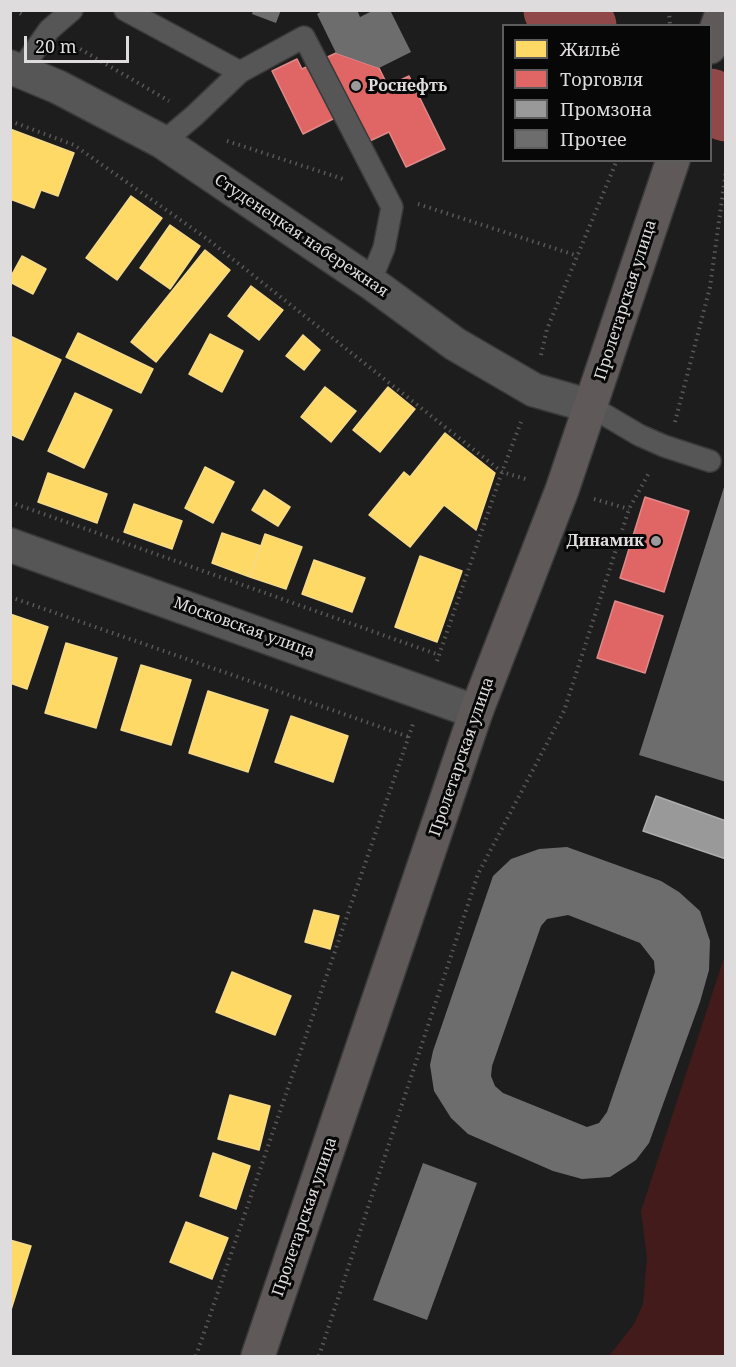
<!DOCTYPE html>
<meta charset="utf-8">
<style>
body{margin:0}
#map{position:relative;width:736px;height:1367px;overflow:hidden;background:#1e1d1d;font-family:"Noto Serif",serif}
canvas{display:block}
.frame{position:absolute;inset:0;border:12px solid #dedcdc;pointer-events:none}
.legend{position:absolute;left:502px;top:24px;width:210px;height:138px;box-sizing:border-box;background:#080707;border:2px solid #5e5c5c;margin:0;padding:8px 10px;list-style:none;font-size:18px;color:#dedcdc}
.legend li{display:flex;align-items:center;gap:12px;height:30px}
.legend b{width:30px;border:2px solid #5e5c5c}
.scale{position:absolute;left:24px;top:36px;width:105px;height:27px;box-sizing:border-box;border:3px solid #dedcdc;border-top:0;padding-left:8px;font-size:18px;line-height:21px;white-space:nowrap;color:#dedcdc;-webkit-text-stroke:4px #080707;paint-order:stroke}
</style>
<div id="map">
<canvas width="736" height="1367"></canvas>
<div class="frame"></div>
<ul class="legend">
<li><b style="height:16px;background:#ffd966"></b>Жильё</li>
<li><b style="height:16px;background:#e06666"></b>Торговля</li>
<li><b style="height:16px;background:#999"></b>Промзона</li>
<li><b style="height:16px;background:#6e6d6d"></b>Прочее</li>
</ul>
<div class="scale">20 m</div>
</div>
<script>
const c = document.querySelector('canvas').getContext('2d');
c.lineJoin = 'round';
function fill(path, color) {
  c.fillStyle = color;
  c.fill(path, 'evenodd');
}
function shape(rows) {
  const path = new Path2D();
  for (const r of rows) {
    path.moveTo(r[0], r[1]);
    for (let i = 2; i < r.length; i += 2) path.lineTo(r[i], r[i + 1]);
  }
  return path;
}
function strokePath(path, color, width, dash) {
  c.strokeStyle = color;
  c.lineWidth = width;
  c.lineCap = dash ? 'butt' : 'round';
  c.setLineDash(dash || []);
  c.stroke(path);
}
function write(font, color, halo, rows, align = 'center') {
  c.font = font + ' "Noto Serif",serif';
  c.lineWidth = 6;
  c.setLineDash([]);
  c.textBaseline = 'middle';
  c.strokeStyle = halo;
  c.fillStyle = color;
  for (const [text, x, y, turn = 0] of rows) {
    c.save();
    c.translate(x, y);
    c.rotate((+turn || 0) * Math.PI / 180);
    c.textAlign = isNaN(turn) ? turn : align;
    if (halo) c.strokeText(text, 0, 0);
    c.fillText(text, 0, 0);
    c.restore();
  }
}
fill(shape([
 [725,955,725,1356,609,1356,634,1324,643,1304,647,1258,641,1211]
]), '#441b1b');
const homes = shape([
 [10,129,74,153,58,196,41,190,34,208,10,199,10,129],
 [131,196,162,218,117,280,86,258,131,196],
 [170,225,200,246,170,289,140,268,170,225],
 [205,250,230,270,156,362,131,342,205,250],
 [22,256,46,269,33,294,10,282,10,278,22,256],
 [251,286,283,310,259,340,228,316,251,286],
 [78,333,153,369,141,393,66,357,78,333],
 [210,334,243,351,222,392,189,374,210,334],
 [303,335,320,350,304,370,286,356,303,335],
 [10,336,61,360,23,440,10,434,10,336],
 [325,387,356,411,331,442,301,417,325,387],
 [388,387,415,409,380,452,353,430,388,387],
 [75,393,112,410,84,468,48,451,75,393],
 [445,433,495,473,476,530,444,505,410,547,369,515,404,472,410,477,445,433],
 [205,467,234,482,213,523,185,508,205,467],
 [48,473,107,494,97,523,38,502,48,473],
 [264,490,290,507,278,526,252,510,264,490],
 [134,504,182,521,172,549,124,532,134,504],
 [222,533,261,546,250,577,212,563,222,533],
 [265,534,302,547,286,589,250,577,265,534],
 [420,556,462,571,437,642,395,627,420,556],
 [314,560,365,578,352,612,302,594,314,560],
 [10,614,48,627,27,689,10,683,10,614],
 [66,643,117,658,96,728,45,713,66,643],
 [141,665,191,680,171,745,121,730,141,665],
 [208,691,268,710,248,772,189,753,208,691],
 [291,716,348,736,333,782,275,762,291,716],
 [314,910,339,916,330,949,305,942,314,910],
 [232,972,291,996,275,1035,216,1012,232,972],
 [230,1095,270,1106,259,1150,218,1139,230,1095],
 [213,1153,250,1166,236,1209,200,1196,213,1153],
 [186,1222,228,1238,212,1279,170,1262,186,1222],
 [10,1240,31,1246,10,1313,10,1240]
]);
fill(homes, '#ffd966');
strokePath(homes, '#f5da89', 1.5);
const shops = shape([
 [336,53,379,68,388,86,409,76,445,149,406,167,389,132,357,147,341,115,303,134,272,71,297,59,302,69,336,53],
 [645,497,689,511,664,592,620,578,645,497],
 [615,601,663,616,645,673,597,658,615,601]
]);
fill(shops, '#e06666');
strokePath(shops, '#df8989', 1.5);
const industry = shape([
 [656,796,726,821,726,859,643,831,656,796]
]);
fill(industry, '#999');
strokePath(industry, '#aeadad', 1.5);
strokePath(shape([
 [555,10,585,26],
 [710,100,726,110]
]), '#904848', 63);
fill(shape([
 [253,10,281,10,276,23,252,14],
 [324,10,357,10,360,17,374,10,390,10,411,52,379,68,336,53,317,14],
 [725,484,726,484,726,782,639,755],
 [567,847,661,881,679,892,700,911,710,941,709,970,700,1002,649,1143,636,1160,610,1177,582,1179,553,1171,468,1134,451,1118,434,1091,430,1065,433,1051,493,876,511,859,539,849],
 [568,915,640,943,654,961,655,972,607,1112,599,1123,587,1127,503,1093,495,1086,491,1076,492,1066,541,926,547,919],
 [423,1163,477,1183,427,1320,373,1300]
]), '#6e6d6d');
const service = shape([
 [125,10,240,72],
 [20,71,49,30,72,10],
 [163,142,194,116,240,72,304,37,392,207,384,248,370,282],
 [590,406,639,435,664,446,710,461]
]);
const minor = shape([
 [10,545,476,712]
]);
const tertiary = shape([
 [10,67,58,87,163,142,370,282,455,344,534,390,590,406]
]);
const primary = shape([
 [710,47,723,10],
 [258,1356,476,712,562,490,673,160]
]);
strokePath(service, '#3b3a3a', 24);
strokePath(minor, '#3b3a3a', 36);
strokePath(tertiary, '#3b3a3a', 36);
strokePath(primary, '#3b3a3a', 36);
strokePath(shape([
 [15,10,24,16],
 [669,10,670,26],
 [75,46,169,101],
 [10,121,74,145,206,238,502,472,529,480],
 [227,141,346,180],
 [418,204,578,256],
 [541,355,547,329,617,160],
 [675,422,710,287,726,170],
 [594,499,629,509],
 [10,502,439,655],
 [10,597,409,737],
 [437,661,502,472,521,422],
 [196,1356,413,724],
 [319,1356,478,874,564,711,629,509,650,471]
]), '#595858', 4, [1.5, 4.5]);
strokePath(service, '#575656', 21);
strokePath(minor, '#575656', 33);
strokePath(tertiary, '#575656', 33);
strokePath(primary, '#5f5959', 33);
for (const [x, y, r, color] of [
 [356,86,6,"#9b9999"],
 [656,541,6,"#9b9999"]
]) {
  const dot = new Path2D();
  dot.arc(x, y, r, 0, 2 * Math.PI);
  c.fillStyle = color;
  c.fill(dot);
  strokePath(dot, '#080707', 2);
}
write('bold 16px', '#dedcdc', '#080707', [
 ["Роснефть",368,86],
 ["Динамик",644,541,"right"]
], 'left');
write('16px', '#dedcdc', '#080707', [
 ["Студенецкая набережная",301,236,34],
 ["Пролетарская улица",626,300,-72],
 ["Московская улица",244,628,20],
 ["Пролетарская улица",462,757,-71],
 ["Пролетарская улица",305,1217,-71]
]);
</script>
